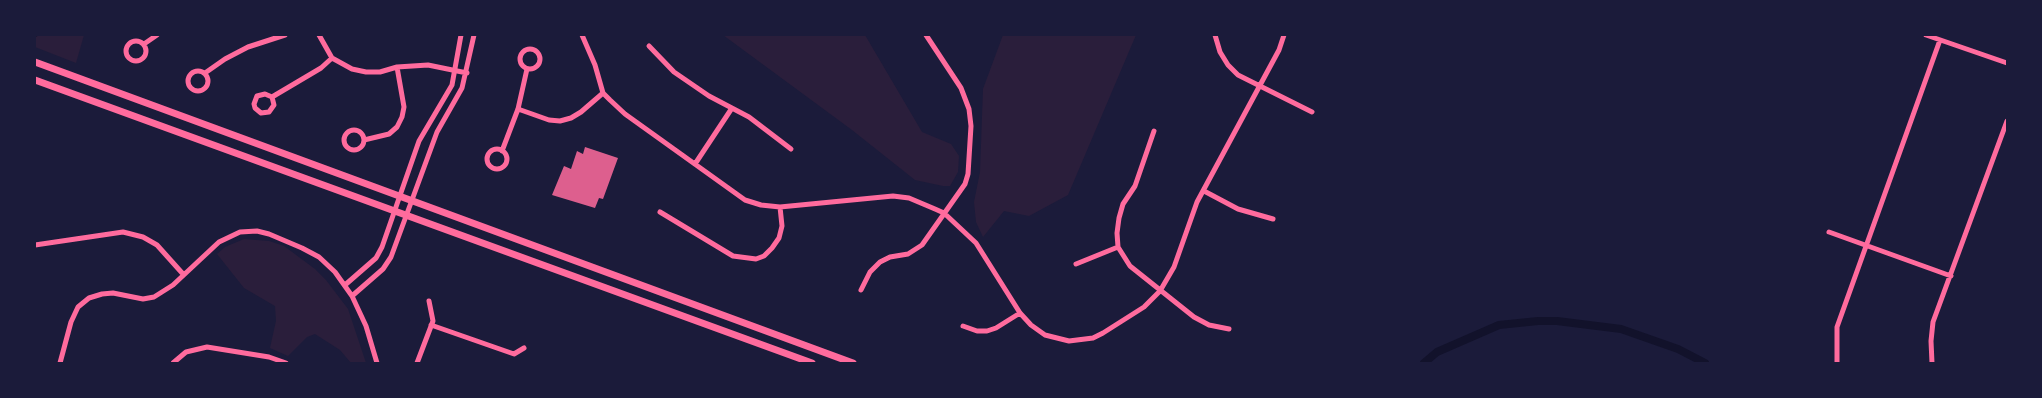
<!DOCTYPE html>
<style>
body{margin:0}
#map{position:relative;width:2042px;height:398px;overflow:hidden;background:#1b1b3a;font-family:"Source Sans 3",sans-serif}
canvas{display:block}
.frame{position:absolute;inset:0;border:36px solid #1b1b3a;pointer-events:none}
</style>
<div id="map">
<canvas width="2042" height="398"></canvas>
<div class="frame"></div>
</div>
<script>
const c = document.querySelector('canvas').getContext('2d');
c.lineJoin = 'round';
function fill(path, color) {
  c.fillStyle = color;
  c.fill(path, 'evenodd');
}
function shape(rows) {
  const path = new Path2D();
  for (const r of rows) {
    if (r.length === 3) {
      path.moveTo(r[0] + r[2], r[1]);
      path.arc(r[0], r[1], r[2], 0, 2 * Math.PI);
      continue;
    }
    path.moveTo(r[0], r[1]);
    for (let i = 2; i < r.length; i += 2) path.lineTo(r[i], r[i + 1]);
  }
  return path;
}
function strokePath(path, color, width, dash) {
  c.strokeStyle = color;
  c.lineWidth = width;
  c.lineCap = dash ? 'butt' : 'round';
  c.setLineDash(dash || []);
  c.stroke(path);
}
fill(shape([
 [35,35,84,35,76,63,35,47],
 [723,35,865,35,922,132,951,144,959,156,958,172,950,186,943,186,915,180,852,130],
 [1003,35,1136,35,1068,195,1029,216,1004,211,983,237,976,222,974,202,980,172,983,89],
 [244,239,269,241,284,246,315,269,326,280,348,309,366,363,351,363,340,350,315,334,307,337,288,356,270,348,276,321,275,306,244,288,217,254,225,247]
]), '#2a1e3b');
strokePath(shape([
 [35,36,37,35]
]), '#12122b', 2.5);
strokePath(shape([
 [1424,363,1437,352,1499,325,1538,321,1557,321,1621,329,1678,349,1705,363]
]), '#12122b', 8);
fill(shape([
 [585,147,618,158,603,199,599,198,595,208,552,195,564,166,571,169,577,151,583,154]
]), '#dd5f8e');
strokePath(shape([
 [319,35,332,58,352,69,366,72,380,72,397,67,428,65,467,73],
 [582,35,595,65,603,93,610,100,625,114,745,200,761,205,780,207,893,196,909,198,935,209,944,213,976,243,1020,313,1031,325,1045,335,1069,341,1093,338,1103,333,1144,307,1160,291,1174,267,1197,202,1279,50,1284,35],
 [1215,35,1220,52,1228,65,1238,75,1312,112],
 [1926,35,2007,63],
 [136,51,10],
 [144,44,157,35],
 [649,46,674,72,709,96,749,117,791,149],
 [530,59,10],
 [198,81,10],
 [205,73,225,59,248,47,285,35],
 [272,97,274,105,269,112,261,113,255,108,254,104,257,96,265,94,272,97,321,68,332,58],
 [518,109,549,120,560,121,571,118,581,112,603,93],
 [354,140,10],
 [1154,131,1135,186,1123,204,1119,218,1117,233,1118,247,1130,266,1194,317,1209,325,1229,329],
 [364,140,389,134,397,127,402,117,404,107,397,67],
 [497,159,10],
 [502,151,518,109,527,69],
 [695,164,732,108],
 [1204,191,1238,209,1273,219],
 [660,212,733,256,756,259,764,256,772,248,779,238,782,226,780,207],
 [1829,232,1951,276],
 [35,245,123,232,143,237,157,245,183,274],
 [1076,264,1118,247],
 [345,285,376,258,382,247,419,141,452,85,461,35],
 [861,290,870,272,880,262,890,257,908,254,922,245,965,184,968,174,971,126,969,109,961,88,926,35],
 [352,296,383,269,391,257,437,132,462,88,474,35],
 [431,325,514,354,524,348],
 [963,326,977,331,987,331,996,328,1020,313],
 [60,363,71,322,78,307,89,298,102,294,113,293,143,299,154,297,173,285,219,242,240,232,257,231,269,234,302,248,319,257,335,272,352,296,366,326,377,363],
 [173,363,186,352,207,347,269,357,286,363],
 [417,363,433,321,429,301],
 [1837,363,1837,327,1940,40],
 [1932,363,1931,341,1933,322,2007,121]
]), '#ff6b9d', 5);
strokePath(shape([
 [35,62,853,363],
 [35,80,812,363]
]), '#ff6b9d', 7);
</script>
